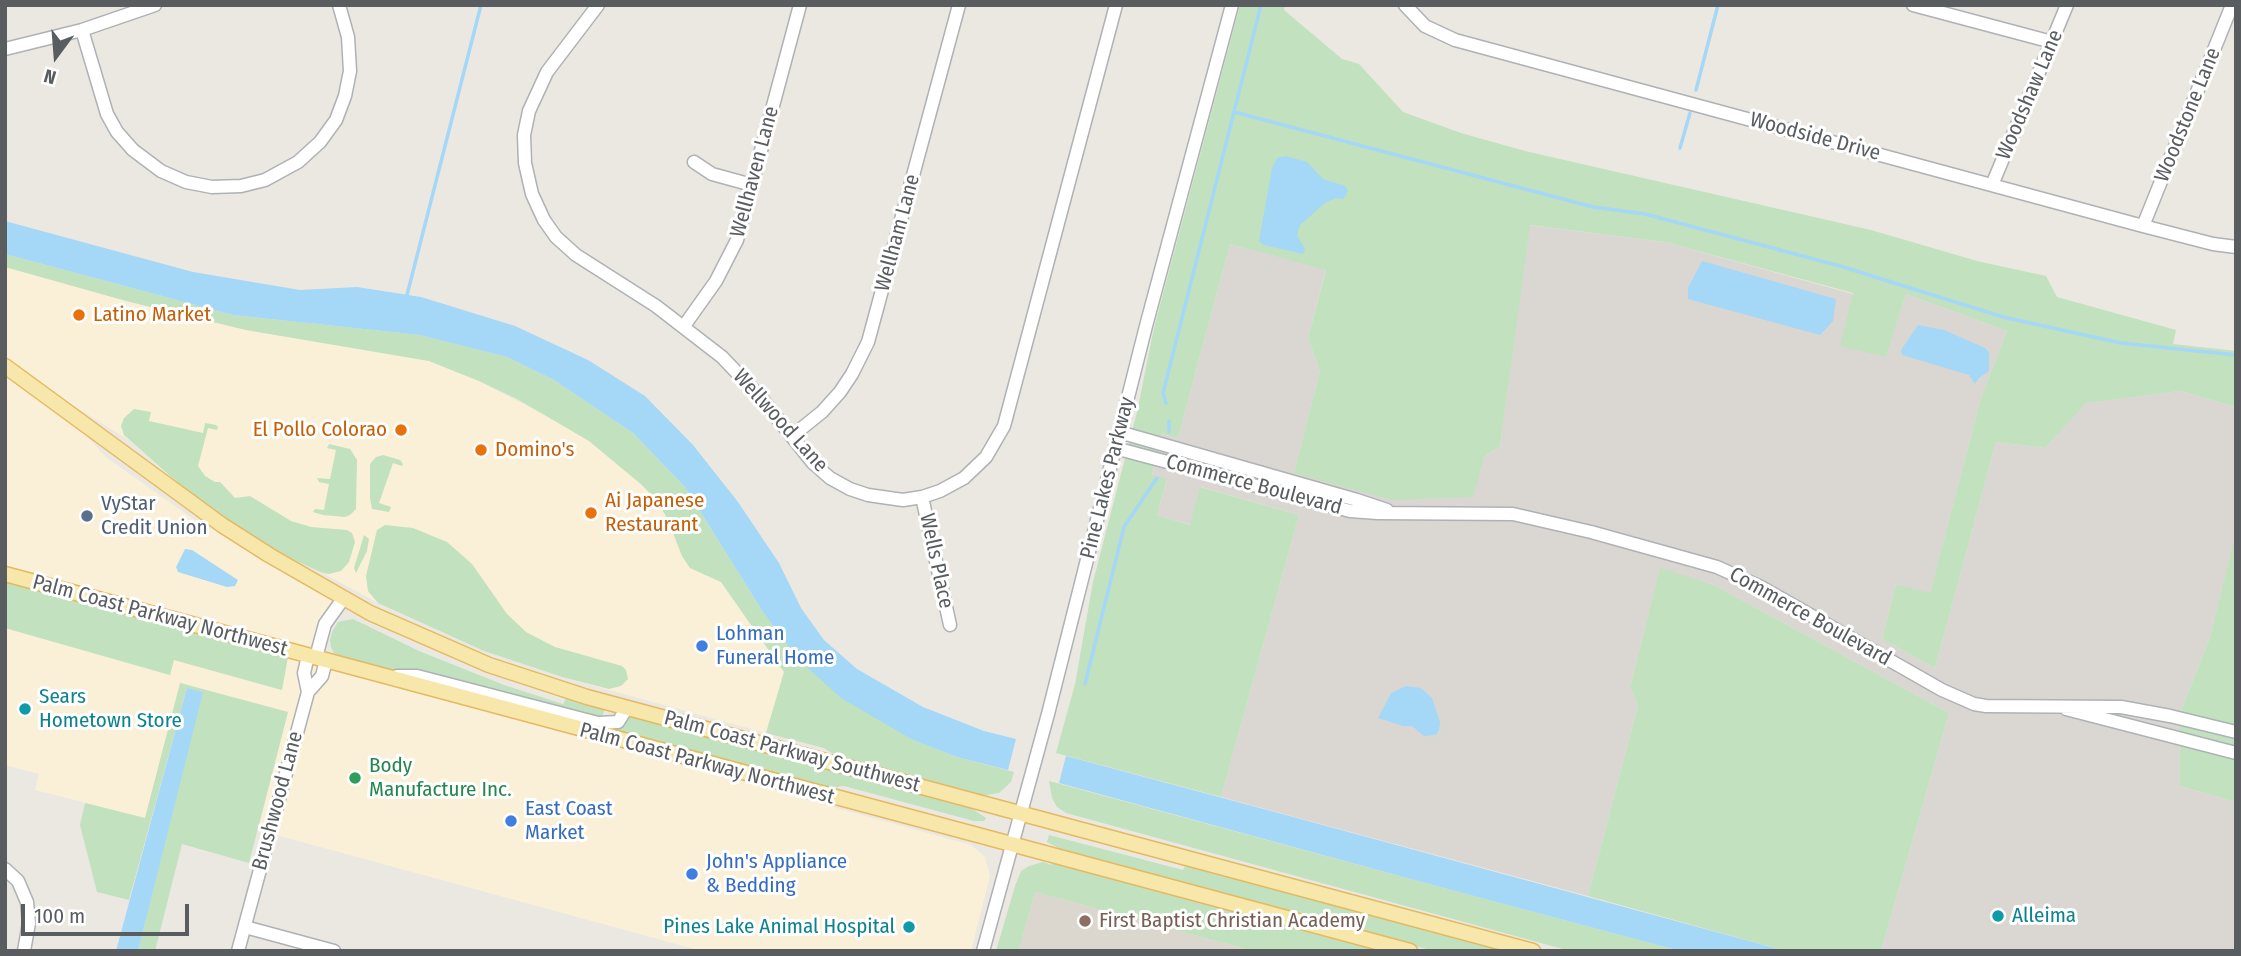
<!DOCTYPE html>
<style>
body{margin:0}
#map{position:relative;width:2241px;height:956px;overflow:hidden;background:#ebe8e1;font-family:"Fira Sans Condensed",sans-serif}
canvas{display:block}
.frame{position:absolute;inset:0;border:7px solid #595d60;pointer-events:none}
.north{position:absolute;left:21px;top:21px;width:70px;height:70px;-webkit-text-stroke:5px #fff;paint-order:stroke;rotate:196deg;font-size:19px;font-weight:700;line-height:28px;text-align:center;color:#595d60}
.north::after{content:'';display:block;margin:auto;width:24px;height:32px;background:#595d60;clip-path:polygon(50% 0,100% 100%,50% 72%,0 100%)}
.scale{position:absolute;left:21px;top:904px;width:168px;height:32px;box-sizing:border-box;border:4px solid #595d60;border-top:0;padding-left:9px;font-size:21px;line-height:24px;white-space:nowrap;color:#595d60;-webkit-text-stroke:5px #fff;paint-order:stroke}
</style>
<div id="map">
<canvas width="2241" height="956"></canvas>
<div class="frame"></div>
<div class="north">N</div>
<div class="scale">100 m</div>
</div>
<script>
const c = document.querySelector('canvas').getContext('2d');
c.lineJoin = 'round';
function fill(path, color) {
  c.fillStyle = color;
  c.fill(path, 'evenodd');
}
function shape(rows) {
  const path = new Path2D();
  for (const r of rows) {
    path.moveTo(r[0], r[1]);
    for (let i = 2; i < r.length; i += 2) path.lineTo(r[i], r[i + 1]);
  }
  return path;
}
function strokePath(path, color, width, dash) {
  c.strokeStyle = color;
  c.lineWidth = width;
  c.lineCap = dash ? 'butt' : 'round';
  c.setLineDash(dash || []);
  c.stroke(path);
}
function write(font, color, halo, rows, align = 'center') {
  c.font = font + ' "Fira Sans Condensed",sans-serif';
  c.lineWidth = 6;
  c.setLineDash([]);
  c.textBaseline = 'middle';
  c.strokeStyle = halo;
  c.fillStyle = color;
  for (const [text, x, y, turn = 0] of rows) {
    c.save();
    c.translate(x, y);
    c.rotate((+turn || 0) * Math.PI / 180);
    c.textAlign = isNaN(turn) ? turn : align;
    if (halo) c.strokeText(text, 0, 0);
    c.fillText(text, 0, 0);
    c.restore();
  }
}
fill(shape([
 [5,267,130,302,246,330,429,361,479,381,562,424,589,441,642,485,658,502,668,520,682,556,690,568,721,582,784,672,766,733,562,677,484,651,378,603,323,573,267,548,186,490,129,440,48,390,5,359],
 [5,376,79,428,107,458,202,525,225,535,270,565,333,599,320,623,312,650,5,567],
 [5,628,169,675,174,660,281,690,288,657,971,845,985,857,990,876,971,951,702,951,258,830,288,712,181,683,145,818,35,790,39,774,5,765]
]), '#faf0d7');
fill(shape([
 [1529,225,1665,242,1853,294,1886,356,1906,294,2007,331,1981,398,1930,594,1896,584,1882,639,1935,668,1996,442,2045,448,2085,403,2180,391,2236,407,2236,533,2233,547,2210,637,2179,716,2180,786,2236,802,2236,951,1881,951,1949,713,1712,584,1660,569,1630,687,1638,705,1588,896,1221,797,1299,515,1201,487,1191,525,1157,515,1167,480,1152,476,1162,434,1178,438,1230,244,1326,269,1308,338,1320,371,1294,473,1484,457,1500,446]
]), '#dad7d3');
fill(shape([
 [1035,892,1253,951,1019,951]
]), '#dbd7cf');
fill(shape([
 [1240,5,1285,5,1284,10,1342,59,1359,64,1403,112,1461,133,1525,151,1871,230,1977,261,2046,276,2057,297,2176,330,2173,344,2236,351,2236,407,2180,391,2086,403,2045,448,1996,442,1935,668,1882,639,1896,584,1930,593,1981,398,2007,331,1906,294,1886,357,1840,346,1853,293,1665,242,1530,225,1500,446,1484,457,1473,497,1392,500,1294,473,1320,371,1308,338,1326,270,1230,244,1178,438,1162,434,1152,475,1167,479,1157,515,1190,525,1200,487,1299,515,1221,797,1056,753,1075,684,1093,582,1137,412,1154,328],
 [5,254,233,315,420,335,507,357,554,380,633,433,685,487,763,612,797,658,913,740,957,757,1014,772,1011,782,999,793,981,796,841,759,824,748,766,733,784,672,721,582,690,568,682,556,668,520,658,502,642,485,589,441,517,399,479,381,429,361,246,330,130,302,5,267],
 [134,409,151,412,149,421,203,433,205,423,216,425,218,427,217,430,208,428,198,466,205,476,215,482,220,482,235,498,250,496,291,521,311,527,347,530,352,533,355,542,349,562,341,571,329,574,323,573,267,548,186,490,124,435,121,426,124,418],
 [329,444,350,449,357,460,356,509,350,515,345,517,323,515,313,512,315,509,324,510,329,484,319,482,317,478,330,479,336,450,327,448],
 [383,455,400,460,403,464,402,466,393,463,379,503,391,507,389,512,372,509,370,498,370,464,376,457],
 [385,525,413,528,447,542,472,564,507,614,526,632,555,647,622,666,626,670,628,679,621,686,609,689,562,677,484,651,378,603,368,591,366,576,377,530],
 [2236,533,2236,802,2180,786,2179,716,2210,637],
 [364,535,369,539,367,551,356,573,354,568],
 [1660,568,1712,584,1949,713,1881,951,1786,951,1588,896,1638,705,1630,687],
 [5,580,288,657,282,690,174,660,170,675,5,628],
 [353,619,419,651,504,685,563,704,567,697,605,708,602,718,407,669,382,669,342,658,334,653,331,647,330,640,332,632,338,622],
 [180,683,288,712,249,863,182,844,155,951,138,951,202,692,187,688,129,900,97,892,80,825,85,803,145,818],
 [632,715,968,806,986,818,984,821,974,821,844,786,829,788,613,729,623,724],
 [1049,781,1440,887,1680,951,1570,951,1066,813,1057,807,1052,798],
 [1049,835,1183,870,1186,864,1511,951,1434,951,1064,851,1047,842],
 [1053,861,1387,951,1253,951,1035,892,1019,951,996,951,1015,886,1021,871,1029,866,1043,862,1051,865]
]), '#c1e1bf');
fill(shape([
 [1286,156,1307,162,1323,179,1345,186,1348,191,1343,199,1336,198,1325,203,1300,225,1297,235,1305,249,1303,254,1264,245,1259,241,1272,168,1277,158],
 [5,221,193,272,300,290,357,287,421,297,515,326,588,360,645,396,693,445,738,502,779,563,801,608,824,640,857,669,923,707,984,731,1016,739,1008,770,957,757,913,740,841,698,797,658,763,612,685,487,633,433,554,380,507,357,420,335,233,315,5,254],
 [1702,261,1836,299,1833,321,1820,335,1688,299,1688,288],
 [1918,325,1944,330,1985,348,1989,352,1989,371,1979,378,1975,384,1969,375,1902,355,1901,350],
 [185,549,192,550,238,580,235,586,227,587,178,572,176,567],
 [1406,686,1421,688,1432,698,1440,722,1439,730,1436,735,1424,736,1412,726,1403,726,1378,718,1391,693],
 [187,688,203,692,138,951,116,951],
 [1066,756,1286,815,1786,951,1680,951,1440,887,1059,783]
]), '#a5d7f7');
strokePath(shape([
 [1696,90,1718,5],
 [1234,112,1593,207,1645,214,1840,266,2003,317,2121,343,2236,355],
 [1680,148,1690,113],
 [407,295,481,5],
 [1166,403,1163,393,1261,5],
 [1169,432,1169,421],
 [1085,684,1124,527,1157,478]
]), '#a5d7f7', 3.5);
const minor = shape([
 [598,5,547,72,529,111,524,135,525,163,532,194,544,220,556,237,576,255,656,306,722,357,762,399,813,463,830,478,850,489,868,495,903,500,922,497,940,491,964,478,986,457,1004,426,1116,5],
 [1405,5,1425,26,1455,40,2143,226,2213,244,2236,247],
 [1913,5,2052,42],
 [82,30,107,114,117,132,133,150,161,171,186,182,212,187,241,186,265,180,298,162,320,142,336,120,345,96,350,71,348,37,339,5],
 [5,49,82,30,155,5],
 [694,162,712,174,752,185],
 [1992,185,2067,5],
 [2143,226,2232,5],
 [684,326,716,281,737,240,800,5],
 [1119,432,1357,500,1387,510],
 [792,436,822,412,840,392,852,374,868,342,959,5],
 [1115,448,1350,511,1378,513,1513,514,1591,532,1717,567,1761,587,1942,690,1974,704,1986,706,2121,707,2170,716,2236,732],
 [922,497,950,625],
 [316,657,325,624,343,599],
 [397,676,417,676,598,723,618,722,627,708],
 [308,692,322,676,326,660],
 [2066,709,2236,753],
 [5,869,18,881,27,902,29,923,24,951],
 [245,927,334,951],
 [238,951,308,692,304,673,308,656],
 [983,951,1048,714,1146,326,1232,5]
]);
const major = shape([
 [5,366,222,525,269,555,370,613,489,665,587,697,1533,951],
 [5,574,1410,951]
]);
strokePath(minor, '#aeb2b5', 15);
strokePath(major, '#e4b961', 17);
strokePath(minor, '#fff', 12);
strokePath(major, '#f7e7aa', 14);
for (const [x, y, r, color] of [
 [79,315,7,"#e8710a"],
 [401,430,7,"#e8710a"],
 [481,450,7,"#e8710a"],
 [591,513,7,"#e8710a"],
 [87,516,7,"#5c6f8a"],
 [702,646,7,"#3f7fe0"],
 [25,709,7,"#0f9aa8"],
 [355,778,7,"#2e9e5b"],
 [511,821,7,"#3f7fe0"],
 [692,874,7,"#3f7fe0"],
 [1998,916,7,"#0f9aa8"],
 [1085,921,7,"#8d6e63"],
 [909,927,7,"#0f9aa8"]
]) {
  const dot = new Path2D();
  dot.arc(x, y, r, 0, 2 * Math.PI);
  c.fillStyle = color;
  c.fill(dot);
  strokePath(dot, '#fff', 2.5);
}
write('21px', '#595d60', '#fff', [
 ["Woodshaw Lane",2030,95,-67],
 ["Woodstone Lane",2188,115,-68],
 ["Woodside Drive",1815,137,15],
 ["Wellhaven Lane",755,172,-75],
 ["Wellham Lane",898,233,-75],
 ["Wellwood Lane",780,421,48],
 ["Pine Lakes Parkway",1108,478,-76],
 ["Commerce Boulevard",1254,485,15],
 ["Wells Place",936,561,78],
 ["Palm Coast Parkway Northwest",160,616,15],
 ["Commerce Boulevard",1810,617,29],
 ["Palm Coast Parkway Southwest",792,752,15],
 ["Palm Coast Parkway Northwest",707,764,15],
 ["Brushwood Lane",278,801,-75]
]);
write('21px', '#c56008', '#fff', [
 ["Latino Market",93,315],
 ["El Pollo Colorao",387,430,"right"],
 ["Domino's",495,450],
 ["Ai Japanese",605,501],
 ["Restaurant",605,525]
], 'left');
write('21px', '#4e5e75', '#fff', [
 ["VyStar",101,504],
 ["Credit Union",101,528]
], 'left');
write('21px', '#366cbe', '#fff', [
 ["Lohman",716,634],
 ["Funeral Home",716,658],
 ["East Coast",525,809],
 ["Market",525,833],
 ["John's Appliance",706,862],
 ["& Bedding",706,886]
], 'left');
write('21px', '#0d838f', '#fff', [
 ["Sears",39,697],
 ["Hometown Store",39,721],
 ["Alleima",2012,916],
 ["Pines Lake Animal Hospital",895,927,"right"]
], 'left');
write('21px', '#27864d', '#fff', [
 ["Body",369,766],
 ["Manufacture Inc.",369,790]
], 'left');
write('21px', '#785e54', '#fff', [
 ["First Baptist Christian Academy",1099,921]
], 'left');
</script>
